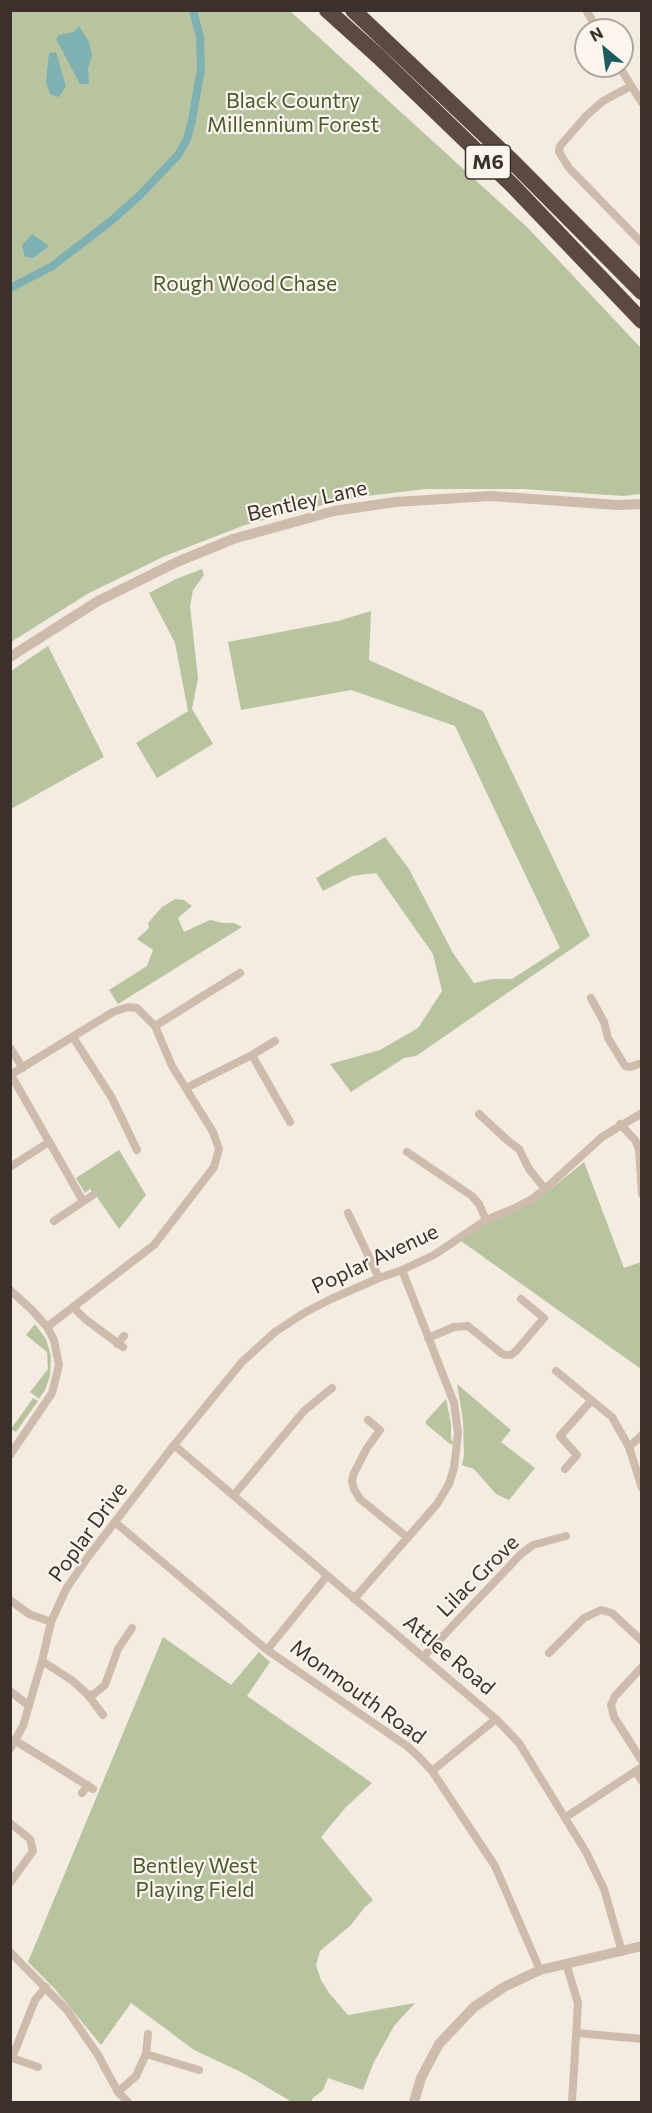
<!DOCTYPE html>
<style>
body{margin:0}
#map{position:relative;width:652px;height:2113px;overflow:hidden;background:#f4ebe1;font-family:Commissioner,sans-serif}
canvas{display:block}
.frame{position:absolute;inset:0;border:12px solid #3b302b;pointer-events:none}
.north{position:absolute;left:574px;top:18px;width:60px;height:60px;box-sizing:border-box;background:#fbf5ee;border:2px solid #aea6a0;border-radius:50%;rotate:331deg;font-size:16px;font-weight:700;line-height:24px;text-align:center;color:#3b302b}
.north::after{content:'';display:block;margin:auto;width:21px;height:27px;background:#1f5a5e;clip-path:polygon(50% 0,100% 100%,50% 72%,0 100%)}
</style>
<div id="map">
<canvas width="652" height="2113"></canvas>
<div class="frame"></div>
<div class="north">N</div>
</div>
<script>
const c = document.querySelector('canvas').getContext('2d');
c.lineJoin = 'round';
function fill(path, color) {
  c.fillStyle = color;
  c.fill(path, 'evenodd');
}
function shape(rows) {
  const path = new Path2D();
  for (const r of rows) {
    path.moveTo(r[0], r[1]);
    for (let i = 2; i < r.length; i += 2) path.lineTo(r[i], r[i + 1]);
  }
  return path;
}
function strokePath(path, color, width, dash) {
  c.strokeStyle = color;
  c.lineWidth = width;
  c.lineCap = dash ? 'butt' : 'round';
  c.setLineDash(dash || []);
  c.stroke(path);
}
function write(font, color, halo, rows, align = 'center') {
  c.font = font + ' Commissioner,sans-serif';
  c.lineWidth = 4.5;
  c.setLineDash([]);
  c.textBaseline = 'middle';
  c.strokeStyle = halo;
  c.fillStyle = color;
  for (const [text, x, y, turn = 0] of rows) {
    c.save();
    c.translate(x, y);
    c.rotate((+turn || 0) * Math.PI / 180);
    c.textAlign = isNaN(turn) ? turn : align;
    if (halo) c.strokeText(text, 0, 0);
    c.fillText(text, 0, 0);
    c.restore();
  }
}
fill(shape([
 [11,11,290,11,528,228,641,348,641,494,623,496,523,489,425,489,367,496,304,509,245,525,165,556,89,593,11,642],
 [202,569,204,575,193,590,190,606,198,678,192,709,213,744,157,778,136,743,188,711,175,643,149,593,176,579],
 [371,611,369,660,483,711,590,936,416,1056,404,1058,351,1092,330,1064,380,1050,418,1028,442,991,433,954,376,873,352,876,323,891,316,878,385,837,409,869,453,953,474,983,493,979,512,979,560,948,455,726,351,690,241,710,228,642,338,621],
 [48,646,104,757,11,809,11,671],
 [175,899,184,900,192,906,178,918,184,932,210,920,223,923,234,923,242,927,118,1004,109,990,147,966,153,950,137,939,149,928,148,923,162,907],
 [119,1150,146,1195,119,1229,97,1197,90,1189,85,1193,76,1178],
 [584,1162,624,1268,641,1262,641,1369,461,1241,470,1233,552,1188],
 [35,1324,46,1339,51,1356,50,1376,45,1390,39,1399,30,1392,48,1369,47,1352,26,1335],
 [457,1384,511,1430,501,1442,535,1468,509,1500,496,1494,474,1469,462,1465,464,1455,463,1420],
 [33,1398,38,1401,16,1432,11,1429],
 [446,1399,451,1424,451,1439,454,1444,450,1444,426,1424,426,1421],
 [163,1637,231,1685,259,1652,270,1662,247,1696,372,1783,346,1807,321,1837,373,1900,364,1908,351,1925,320,1951,316,1965,321,1980,329,1993,348,2015,415,2003,394,2026,374,2062,363,2090,328,2078,323,2090,313,2098,311,2102,292,2102,241,2072,194,2050,131,2003,101,2045,54,1988,28,1962]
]), '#b8c4a0');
fill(shape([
 [79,26,89,42,92,55,88,68,89,84,80,84,56,39,59,35,73,32],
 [56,52,66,86,59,97,50,94,46,82,49,53],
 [32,234,49,246,33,258,25,257,22,245]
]), '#7fb0b2');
strokePath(shape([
 [10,288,51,267,111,221,140,195,178,155,187,139,192,120,201,69,200,37,193,10]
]), '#7fb0b2', 8);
strokePath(shape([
 [586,10,598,30],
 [619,66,642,103],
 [631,86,603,101,586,116,560,146,559,152,569,168,642,243],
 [591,998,604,1022,608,1038,625,1066,630,1067,642,1063],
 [155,1026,240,973],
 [73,1037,112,1098,137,1150],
 [10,1048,23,1068],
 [252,1055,275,1041],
 [10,1075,113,1012,128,1007,137,1008,155,1026,172,1066,213,1132,219,1149,214,1167,154,1245,47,1327],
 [11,1075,83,1201],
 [186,1088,252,1055,290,1122],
 [479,1114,507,1140,519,1149,529,1169,545,1189],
 [620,1124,635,1140,639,1149],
 [642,1149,639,1149,642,1194],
 [407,1152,472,1196,479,1204,486,1220],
 [10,1167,49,1142],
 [348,1213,379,1278],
 [54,1221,93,1195],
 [10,1290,32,1310,47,1327,54,1340,59,1365,52,1393,10,1455],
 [74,1308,85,1319,123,1347],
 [428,1338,454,1327,468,1326,501,1353,505,1355,511,1355,516,1351,544,1318,521,1299],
 [117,1344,124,1336],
 [556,1371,612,1417,629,1447,642,1488],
 [368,1420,380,1430,367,1448,354,1473,352,1481,354,1489,360,1499,408,1538],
 [174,1445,496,1719,519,1743,586,1852,604,1889,622,1952],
 [629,1447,642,1435],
 [565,1469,577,1455,560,1436,591,1401],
 [234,1495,304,1411,332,1388],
 [116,1523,267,1650,407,1746,420,1758,432,1771,495,1866,540,1970],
 [354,1599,437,1504,449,1484,454,1468,458,1433,454,1403,402,1270],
 [10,1600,29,1614,51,1622],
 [267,1650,327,1576],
 [549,1653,584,1618,601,1610,612,1613,642,1641],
 [423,1657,521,1554,533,1545,566,1536],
 [42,1661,73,1681,88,1695,103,1715],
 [642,1667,615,1696,611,1705,614,1717,642,1761],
 [10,1691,29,1706],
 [88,1695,94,1694,105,1685,118,1649,132,1628],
 [16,1741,93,1789],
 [10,1749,23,1726,42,1661,51,1622,66,1589,88,1557,174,1445,242,1362,275,1332,304,1313,331,1299,379,1278,402,1270,434,1255,486,1220,515,1208,532,1199,545,1189,602,1137,642,1113],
 [432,1771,496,1719],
 [636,1772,642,1781],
 [82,1793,88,1785],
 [566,1817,642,1767],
 [10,1823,30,1839,33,1851,10,1883],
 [10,1952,67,2010,98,2055,118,2092,128,2102],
 [566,1963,578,2003,572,2102],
 [577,2033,642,2039],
 [146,2054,199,2070],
 [38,2067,12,2058,35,2000,46,1987],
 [118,2092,136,2076,146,2054,148,2034]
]), '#cdbbac', 8);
strokePath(shape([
 [10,657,98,601,177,562,233,539,334,511,395,502,491,496,617,505,642,504],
 [414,2102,421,2078,439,2044,474,2007,504,1987,540,1970,642,1946]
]), '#cdbbac', 10);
strokePath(shape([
 [327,10,378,56,513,186,642,321],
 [353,10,509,158,642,292]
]), '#5c4a42', 16);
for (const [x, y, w] of [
 [488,162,45]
]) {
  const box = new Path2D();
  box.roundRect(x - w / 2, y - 17, w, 34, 4.5);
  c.fillStyle = '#fbf5ee';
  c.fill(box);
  strokePath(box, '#3b302b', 1.5);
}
write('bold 20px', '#3b302b', null, [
 ["M6",488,162]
]);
write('21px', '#4a5a2e', '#fbf5ee', [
 ["Black Country",293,101],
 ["Millennium Forest",293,125],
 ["Rough Wood Chase",245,284],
 ["Bentley West",195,1866],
 ["Playing Field",195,1890]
]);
write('21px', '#3b302b', '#fbf5ee', [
 ["Bentley Lane",307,501,-13],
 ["Poplar Avenue",375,1259,-25],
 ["Poplar Drive",88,1532,-54],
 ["Lilac Grove",478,1576,-45],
 ["Attlee Road",449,1655,40],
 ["Monmouth Road",358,1692,36]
]);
</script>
